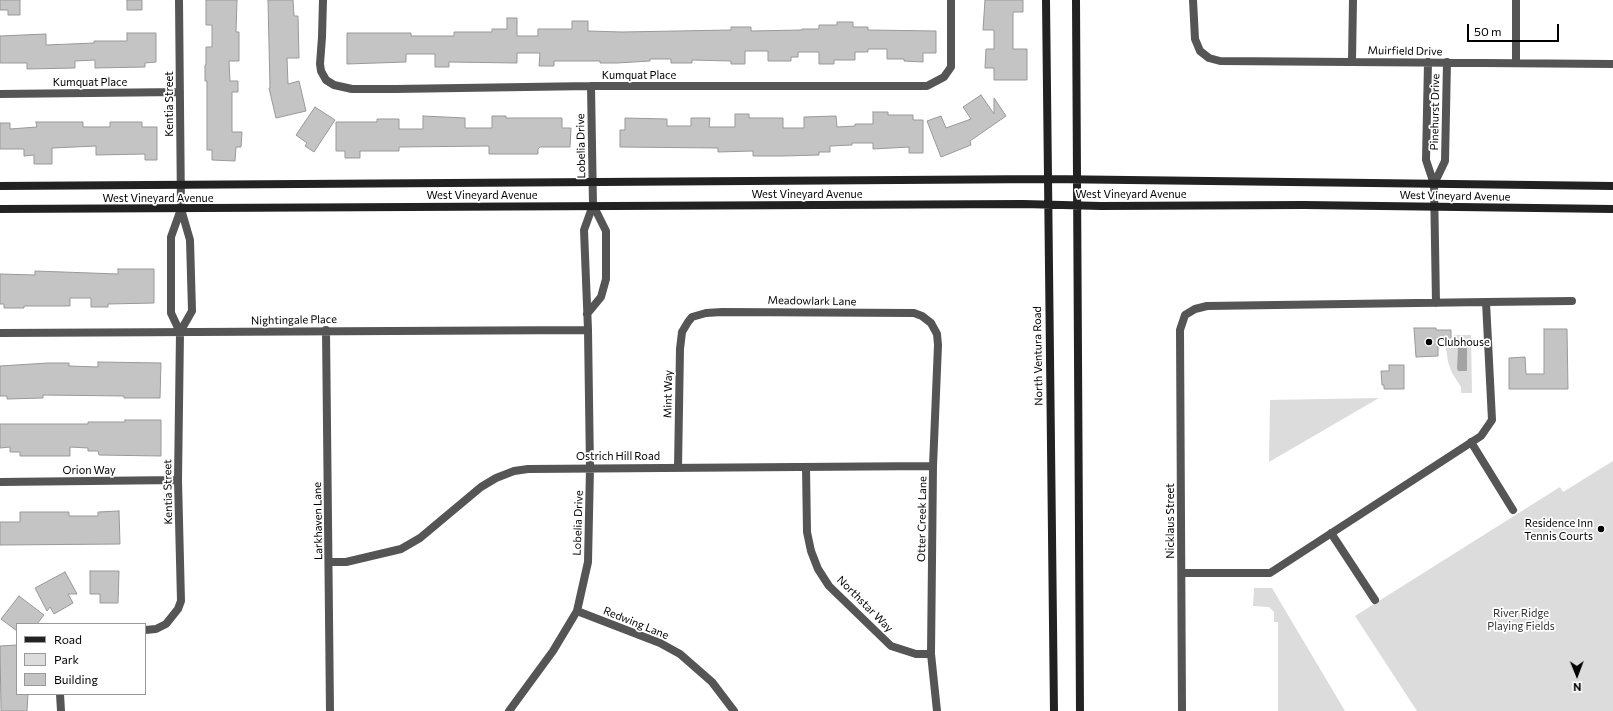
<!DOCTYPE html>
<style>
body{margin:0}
#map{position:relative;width:1613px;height:711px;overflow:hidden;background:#fff;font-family:Commissioner,sans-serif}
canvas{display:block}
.legend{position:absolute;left:16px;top:623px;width:130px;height:72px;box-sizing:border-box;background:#fff;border:1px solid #999;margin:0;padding:5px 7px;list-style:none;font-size:12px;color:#000}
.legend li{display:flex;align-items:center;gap:8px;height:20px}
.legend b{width:20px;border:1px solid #999}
.north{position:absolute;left:1557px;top:655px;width:40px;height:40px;-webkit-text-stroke:3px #fff;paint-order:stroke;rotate:179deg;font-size:11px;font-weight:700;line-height:16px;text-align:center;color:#000}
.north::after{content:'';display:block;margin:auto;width:14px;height:18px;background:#000;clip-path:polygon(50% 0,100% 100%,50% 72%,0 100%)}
.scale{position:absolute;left:1467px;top:24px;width:92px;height:18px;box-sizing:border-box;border:2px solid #000;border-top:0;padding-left:5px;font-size:12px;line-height:14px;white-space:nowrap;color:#000;-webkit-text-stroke:3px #fff;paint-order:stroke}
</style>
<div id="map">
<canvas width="1613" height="711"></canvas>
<ul class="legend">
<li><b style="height:5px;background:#222"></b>Road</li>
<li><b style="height:11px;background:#dcdcdc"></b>Park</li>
<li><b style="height:11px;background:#c4c4c4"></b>Building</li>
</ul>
<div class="north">N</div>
<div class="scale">50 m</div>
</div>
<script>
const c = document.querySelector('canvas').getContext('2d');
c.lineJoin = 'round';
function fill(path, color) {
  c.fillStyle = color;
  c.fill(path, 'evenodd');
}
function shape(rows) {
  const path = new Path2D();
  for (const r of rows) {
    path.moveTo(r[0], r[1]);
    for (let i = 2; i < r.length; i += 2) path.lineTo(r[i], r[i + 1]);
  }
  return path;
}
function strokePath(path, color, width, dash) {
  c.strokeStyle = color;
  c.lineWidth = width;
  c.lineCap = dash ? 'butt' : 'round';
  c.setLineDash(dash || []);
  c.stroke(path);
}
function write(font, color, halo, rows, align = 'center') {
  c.font = font + ' Commissioner,sans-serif';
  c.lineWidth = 3.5;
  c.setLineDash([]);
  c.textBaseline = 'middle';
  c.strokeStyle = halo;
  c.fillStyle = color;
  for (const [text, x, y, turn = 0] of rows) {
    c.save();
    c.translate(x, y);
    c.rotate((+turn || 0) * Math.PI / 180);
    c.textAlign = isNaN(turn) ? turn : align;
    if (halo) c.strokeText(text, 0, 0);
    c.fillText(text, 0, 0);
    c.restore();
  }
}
fill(shape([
 [1454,335,1471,335,1472,393,1461,393,1461,387,1452,373,1448,362,1446,348,1454,348],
 [1379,398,1269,462,1270,400],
 [1613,461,1613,711,1417,711,1355,616,1560,487,1563,492],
 [1254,588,1272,588,1345,711,1278,711,1278,622,1274,622,1274,612,1269,607,1253,606]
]), '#dcdcdc');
fill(shape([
 [1458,348,1467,348,1467,371,1458,371,1457,368]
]), '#a3a3a3');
const building = shape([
 [0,0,20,0,20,15,8,15,8,10,0,10,0,0],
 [127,0,142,0,142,10,127,10,127,0],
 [206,0,237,0,236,32,239,32,239,61,229,61,230,81,238,81,238,92,232,92,232,132,242,132,241,147,236,147,235,161,212,160,212,150,207,150,207,81,205,81,205,65,206,65,206,47,212,47,212,25,206,25,206,0],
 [268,0,293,0,294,16,298,16,299,58,287,58,288,84,299,81,306,111,276,118,269,88,270,88,268,0],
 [985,0,1023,0,1023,12,1013,12,1013,49,1027,49,1027,80,994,80,994,68,985,68,986,49,994,49,994,30,983,30,985,0],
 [507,18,517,18,517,36,538,36,538,29,572,29,572,21,588,21,588,31,622,32,731,30,731,27,751,27,751,31,802,30,802,29,819,29,819,25,837,25,837,22,853,22,853,27,868,27,868,30,936,31,936,53,923,53,923,62,904,61,904,59,887,59,887,49,868,49,868,52,855,52,855,60,834,60,834,64,819,64,819,52,798,52,798,57,791,57,791,61,768,61,768,51,745,51,745,64,731,64,731,61,692,60,692,63,671,63,671,59,650,59,650,61,617,63,600,63,600,61,554,61,554,66,539,66,540,53,517,53,517,63,449,62,449,67,435,67,435,54,406,54,406,62,347,64,347,33,411,33,411,36,454,36,454,32,492,32,492,29,507,29,507,18],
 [127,33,156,33,156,62,145,63,145,67,95,68,95,60,75,61,75,68,27,69,27,63,0,63,0,36,46,34,46,45,94,43,94,41,127,41,127,33],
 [981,95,994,114,994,98,1006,116,970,141,971,145,941,157,927,121,941,116,946,128,971,119,963,107,981,95],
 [315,107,335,120,314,152,305,146,307,143,296,135,315,107],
 [873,112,888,112,888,115,913,115,913,120,923,120,923,153,909,153,909,147,873,149,873,143,852,143,852,145,830,146,830,152,819,152,819,155,783,156,753,156,753,151,718,152,718,148,620,147,620,130,625,130,625,118,667,119,667,126,691,126,691,118,710,118,709,127,735,127,735,114,749,114,749,118,783,118,783,128,804,128,804,117,836,116,837,127,855,126,855,124,873,124,873,112],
 [423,116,465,118,465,128,492,128,492,116,506,116,506,118,562,118,562,128,571,128,570,147,540,147,538,149,538,154,489,154,489,146,399,147,399,151,360,151,360,158,345,158,345,151,336,151,336,122,377,122,377,119,399,119,399,129,423,129,423,116],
 [36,122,83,122,83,127,110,127,110,122,142,122,142,127,157,127,157,160,145,160,145,154,96,155,96,146,52,148,52,164,34,164,34,155,24,156,24,149,0,149,0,123,10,123,10,129,37,127,36,122],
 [118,269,154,269,154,303,108,304,108,307,91,307,91,298,70,298,70,306,24,306,24,308,4,308,4,304,0,304,0,274,35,275,35,271,118,274,118,269],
 [1414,328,1436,328,1436,330,1451,330,1451,340,1438,340,1438,356,1416,357,1414,328],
 [1544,329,1567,329,1568,389,1509,389,1509,358,1525,357,1526,374,1544,374,1544,329],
 [98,362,161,363,160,398,124,398,124,396,43,395,43,398,7,399,7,396,0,396,0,366,48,363,69,363,69,366,98,367,98,362],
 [1389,365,1404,365,1404,389,1384,389,1384,385,1382,385,1381,371,1389,371,1389,365],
 [125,420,161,420,161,456,99,455,98,451,88,451,88,448,70,447,70,456,20,456,20,452,10,452,10,447,0,448,0,424,88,424,88,422,125,422,125,420],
 [119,511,120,544,0,545,0,522,20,522,20,512,69,512,69,516,98,516,98,512,119,511],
 [90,571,119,571,118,603,100,603,100,594,90,594,90,571],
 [65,572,77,594,68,594,73,603,54,614,50,607,47,611,35,588,65,572],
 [19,596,44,615,37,624,17,624,17,631,1,619,19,596],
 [17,645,17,694,28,694,27,711,1,711,0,646,17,645]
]);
fill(building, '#c4c4c4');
strokePath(building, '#999', 1);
strokePath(shape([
 [179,0,181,209,190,240,192,311,180,332],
 [323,0,322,37,320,64,321,71,326,80,334,85,352,89,395,89,591,86,927,86,944,77,951,67,951,0],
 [1193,0,1195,39,1200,51,1209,58,1220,61,1613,64],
 [1516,0,1516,63],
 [1352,61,1353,0],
 [1428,62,1426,160,1434,184,1436,303],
 [0,94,180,92],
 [1434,184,1445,161,1447,62],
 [1486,302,1572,301],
 [587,314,601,297,606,279,606,231,593,205],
 [326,330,330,711],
 [0,333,588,330],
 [1471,442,1513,510],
 [806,467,807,532,811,551,818,569,829,586,891,646,916,654,931,654],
 [678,468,680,349,682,332,688,322,692,317,706,313,722,312,914,313,922,316,931,323,937,334,938,345,933,466,931,654,937,711],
 [0,482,178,480],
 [1331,533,1375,600],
 [329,562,346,562,401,549,420,538,481,487,496,478,514,471,528,469,933,466],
 [1182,573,1270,573,1481,436,1492,420,1486,302,1207,306,1195,309,1185,315,1180,330,1182,711],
 [577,611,660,643,680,654,712,682,734,711],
 [145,630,156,629,166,624,178,609,181,601,178,480,180,332,171,313,171,237,181,209],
 [60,694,61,711],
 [509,711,553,651,577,611,588,562,590,468,588,330,584,230,593,205,591,86]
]), '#555', 8);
strokePath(shape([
 [1046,0,1054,711],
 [1076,0,1080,711],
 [0,186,1048,179,1613,186],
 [0,209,1023,204,1101,206,1304,205,1613,209]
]), '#222', 8);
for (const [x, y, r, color] of [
 [1429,342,4,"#000"],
 [1601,529,4,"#000"]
]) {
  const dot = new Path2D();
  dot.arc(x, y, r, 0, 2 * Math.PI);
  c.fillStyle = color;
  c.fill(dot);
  strokePath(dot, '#fff', 1.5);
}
write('11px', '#000', '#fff', [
 ["Muirfield Drive",1405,51,1],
 ["Kumquat Place",639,75],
 ["Kumquat Place",90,82],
 ["Kentia Street",169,104,-90],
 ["Pinehurst Drive",1435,112,-89],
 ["Lobelia Drive",581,146,-91],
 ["West Vineyard Avenue",807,194],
 ["West Vineyard Avenue",1131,194],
 ["West Vineyard Avenue",482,195],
 ["West Vineyard Avenue",1455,196,1],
 ["West Vineyard Avenue",158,198],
 ["Meadowlark Lane",812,301,1],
 ["Nightingale Place",294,320,-1],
 ["North Ventura Road",1038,356,-91],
 ["Mint Way",668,394,-89],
 ["Ostrich Hill Road",618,456],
 ["Orion Way",89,470],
 ["Kentia Street",168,492,-91],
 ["Otter Creek Lane",922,519,-89],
 ["Larkhaven Lane",318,521,-91],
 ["Nicklaus Street",1170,521,-90],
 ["Lobelia Drive",578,523,-88],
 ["Northstar Way",865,604,45],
 ["Redwing Lane",636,623,22]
]);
write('11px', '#000', '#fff', [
 ["Clubhouse",1437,342],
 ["Residence Inn",1593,523,"right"],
 ["Tennis Courts",1593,536,"right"]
], 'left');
write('11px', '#333', '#fff', [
 ["River Ridge",1521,613],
 ["Playing Fields",1521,626]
]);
</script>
